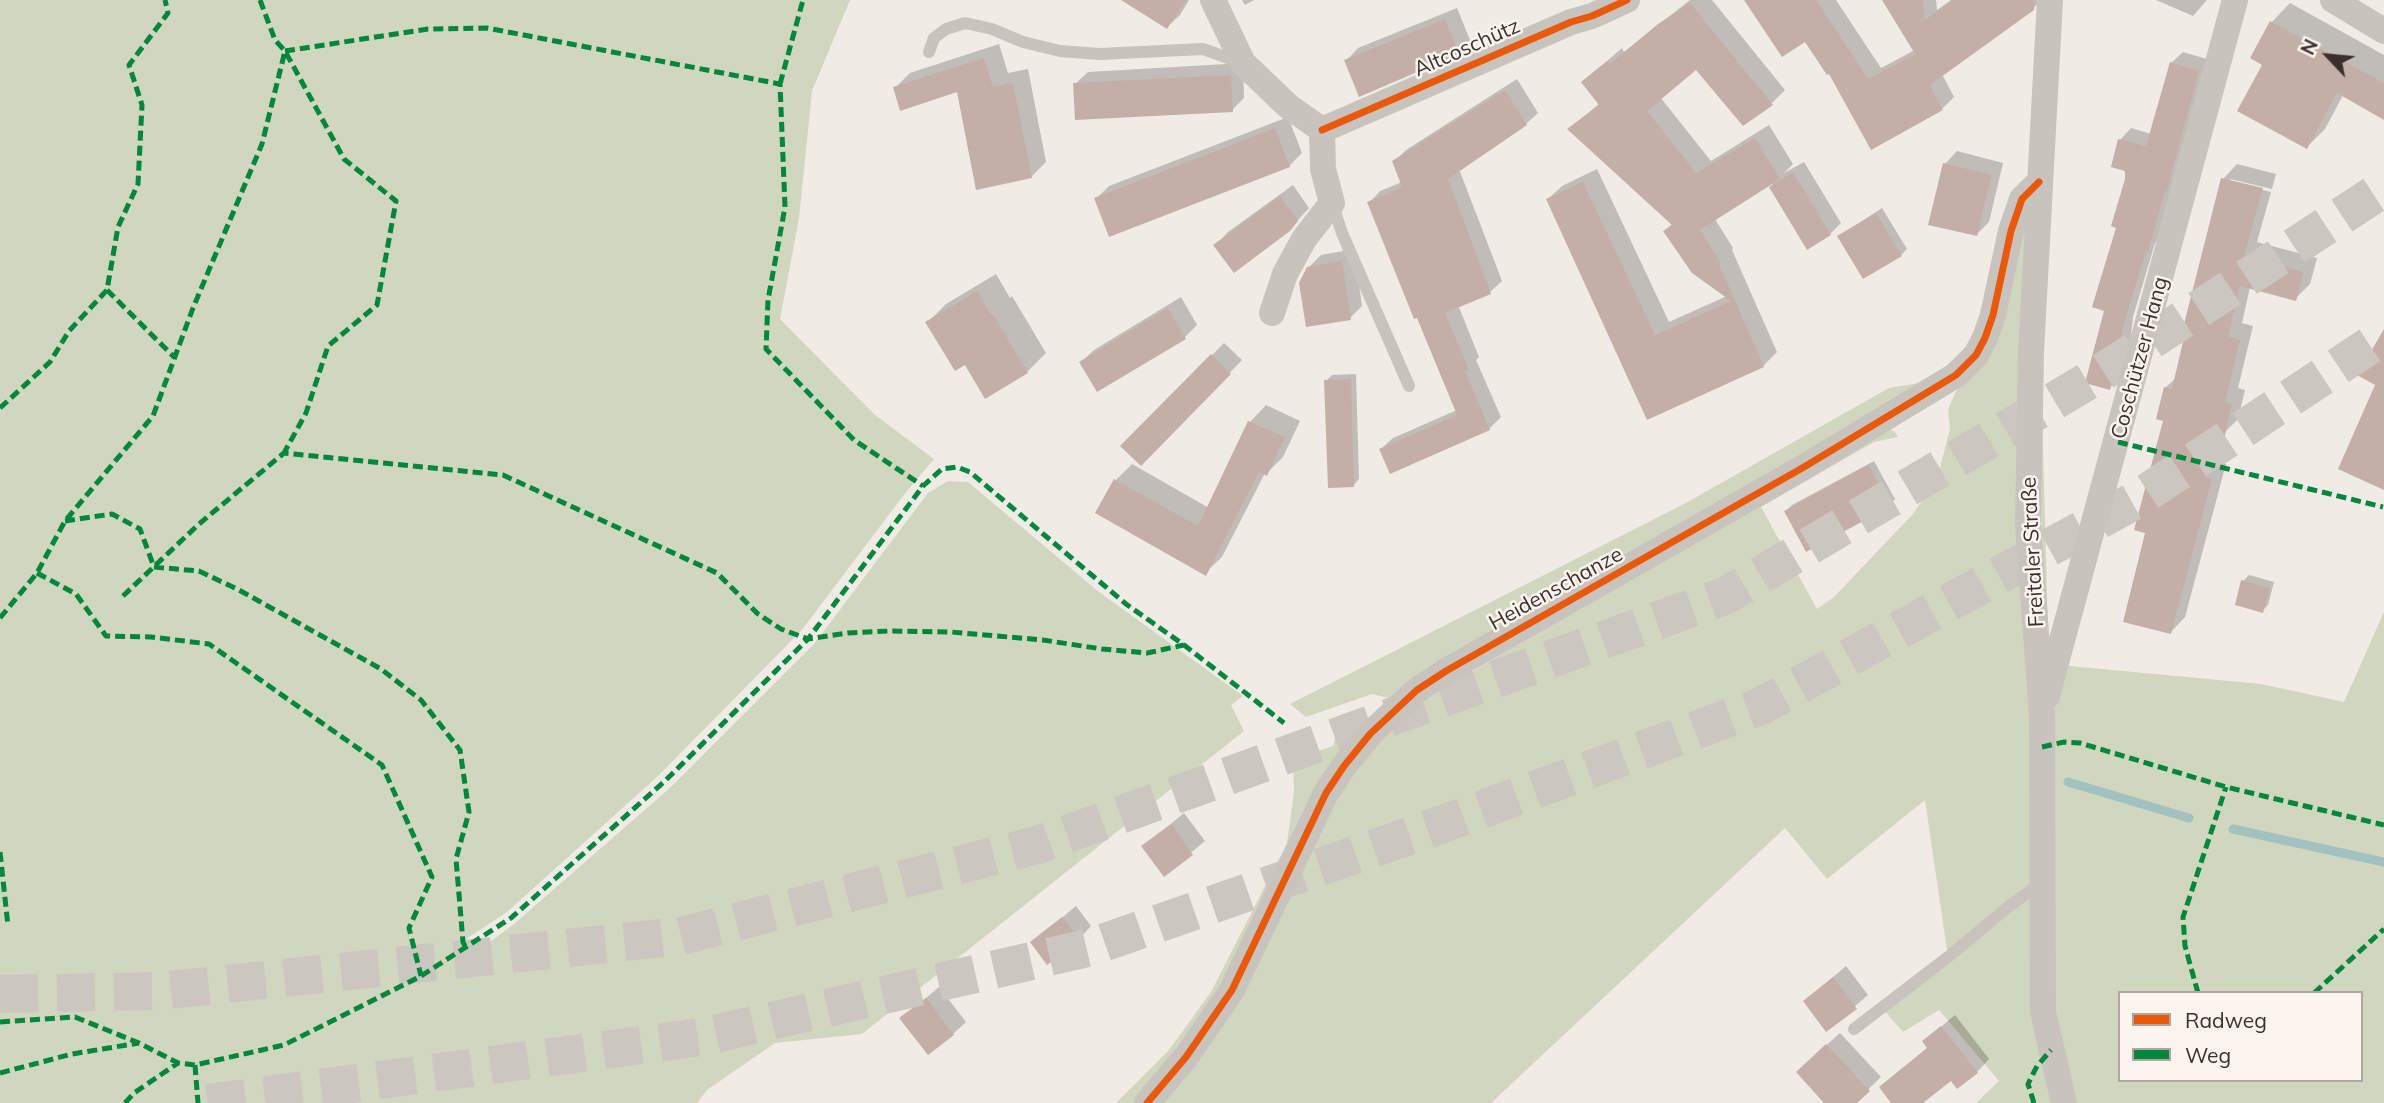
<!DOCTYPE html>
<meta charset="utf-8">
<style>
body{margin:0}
#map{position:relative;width:2384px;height:1103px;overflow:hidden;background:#f0ebe5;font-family:Mulish,sans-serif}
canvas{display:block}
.legend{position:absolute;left:2118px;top:991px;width:245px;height:91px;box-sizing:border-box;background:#fbf5ee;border:2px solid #aea6a0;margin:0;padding:9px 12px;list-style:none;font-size:21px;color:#3b302b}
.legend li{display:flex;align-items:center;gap:14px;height:35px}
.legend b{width:35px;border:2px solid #aea6a0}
.north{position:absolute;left:2293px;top:21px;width:70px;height:70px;-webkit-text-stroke:5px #fbf5ee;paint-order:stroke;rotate:296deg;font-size:19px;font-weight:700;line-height:28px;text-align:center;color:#3b302b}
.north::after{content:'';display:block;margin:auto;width:24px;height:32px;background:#3b302b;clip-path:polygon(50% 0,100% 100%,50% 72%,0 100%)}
</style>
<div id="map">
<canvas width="2384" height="1103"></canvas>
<ul class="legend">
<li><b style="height:9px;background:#e8590c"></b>Radweg</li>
<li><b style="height:9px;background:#00873e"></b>Weg</li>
</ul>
<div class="north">N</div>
</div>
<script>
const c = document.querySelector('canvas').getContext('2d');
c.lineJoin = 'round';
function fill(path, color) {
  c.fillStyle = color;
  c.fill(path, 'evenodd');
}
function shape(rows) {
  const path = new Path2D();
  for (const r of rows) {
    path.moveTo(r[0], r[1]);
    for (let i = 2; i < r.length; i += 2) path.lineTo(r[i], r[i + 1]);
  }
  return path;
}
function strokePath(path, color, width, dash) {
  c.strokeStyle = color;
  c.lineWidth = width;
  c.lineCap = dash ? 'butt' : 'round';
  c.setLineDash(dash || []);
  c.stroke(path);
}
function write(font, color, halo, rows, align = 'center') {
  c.font = font + ' Mulish,sans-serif';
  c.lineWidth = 5;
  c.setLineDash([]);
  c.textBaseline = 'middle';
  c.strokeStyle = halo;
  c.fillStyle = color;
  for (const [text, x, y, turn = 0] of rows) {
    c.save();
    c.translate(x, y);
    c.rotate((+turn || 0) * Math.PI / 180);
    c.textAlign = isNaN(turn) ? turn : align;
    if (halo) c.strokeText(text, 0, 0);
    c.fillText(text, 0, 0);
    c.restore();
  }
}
fill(shape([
 [0,0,850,0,812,91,799,218,780,319,875,415,934,459,906,492,801,631,658,776,507,912,463,941,471,956,514,924,671,787,814,644,928,493,948,481,968,482,1099,592,1243,696,1231,705,1244,731,862,1034,775,1043,707,1090,697,1103,0,1103],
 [2024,227,2040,341,2049,664,2261,684,2344,702,2384,612,2384,1103,1976,1103,1999,1081,1939,1010,1903,1032,1882,1008,1948,957,1925,800,1827,879,1785,828,1491,1103,1159,1103,1335,795,1404,711,1889,430,1894,431,1898,437,1874,442,1761,507,1817,609,1834,597,1912,515,1937,480,1950,429,1948,410,1955,393,1966,376],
 [2120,993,2361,993,2361,1080,2120,1080],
 [1937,380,1393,699,1372,694,1306,717,1290,704,1684,504,1889,388],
 [1362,721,1365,722,1222,988,1135,1103,1116,1103,1169,1050,1211,992,1287,843,1294,792,1293,738,1306,755,1333,746,1337,730]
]), '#d1d6bf');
fill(shape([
 [1124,0,1189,0,1180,15,1167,27],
 [1242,0,1254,0,1245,5],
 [1690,0,1712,0,1785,90,1771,104,1696,68,1660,97,1711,161,1769,125,1793,164,1784,173,1804,162,1841,223,1830,234,1771,187,1775,180,1715,219,1733,248,1732,250,1777,352,1763,366,1647,418,1548,199,1562,186,1597,169,1669,322,1727,296,1665,231,1673,223,1569,129,1600,103,1583,82,1622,48,1624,52],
 [1746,0,1836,0,1881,68,1915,50,1891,0,1936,0,1937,10,1951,0,2041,0,2033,9,1942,74,1954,97,1942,109,1830,71,1805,40],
 [2156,0,2207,0,2193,16],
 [2290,3,2384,55,2384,118,2343,95,2325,129,2307,147,2265,64,2252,57,2272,22],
 [1457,8,1470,40,1458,52,1346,61,1358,48],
 [999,44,1008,73,1028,69,1046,162,1031,177,958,90,895,88,910,73],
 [2183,52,2210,60,2159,239,2155,243,2133,317,2130,343,2121,377,2109,389,2106,310,2126,180,2120,140,2131,128,2151,134,2171,63],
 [1243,63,1244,98,1232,110,1075,84,1088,72],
 [1517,79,1538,113,1526,124,1459,169,1502,281,1490,292,1458,305,1479,357,1476,360,1501,417,1489,429,1381,449,1393,438,1457,410,1369,203,1380,191,1402,182,1394,162,1406,150],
 [1288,117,1302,153,1289,166,1096,199,1109,186],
 [1957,151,2003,163,1989,222,1977,234,1945,164],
 [2237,164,2276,174,2257,242,2317,258,2310,284,2295,299,2250,287,2242,323,2253,326,2238,388,2245,390,2238,419,2226,431,2219,462,2226,464,2185,617,2171,632,2147,532,2165,419,2165,388,2176,378,2223,179],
 [2230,179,2272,189,2271,192,2230,182],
 [1293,185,1309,208,1289,230,1216,245,1228,232],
 [1882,208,1907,249,1901,255,1839,236],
 [1354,249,1362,306,1350,318,1308,268,1321,255],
 [996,274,1010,298,1012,296,1046,353,1027,372,966,362,928,322,946,304],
 [1181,297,1197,325,1185,337,1081,362,1094,350],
 [1224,343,1242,360,1141,464,1123,446],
 [1356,374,1359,479,1354,485,1326,381,1332,375],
 [1266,405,1300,421,1283,457,1267,473,1265,473,1222,557,1205,573,1116,480,1132,464,1209,508,1250,422],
 [1874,461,1895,499,1890,505,1786,511,1792,505],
 [2249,575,2274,582,2268,605,2262,611,2243,581],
 [1184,813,1205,841,1164,875,1143,847],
 [1076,906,1091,926,1079,939,1032,943],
 [1846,966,1868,995,1827,1030,1805,1001],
 [939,987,966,1022,953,1034,902,1018],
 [1955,1015,1989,1059,1977,1072,1951,1078,1920,1103,1893,1103,1881,1088,1928,1047,1924,1041],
 [1840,1033,1881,1077,1854,1103,1838,1103,1810,1060]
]), '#0003');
strokePath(shape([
 [2068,782,2189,818],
 [2233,829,2384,862]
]), '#a1c2c1', 9);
fill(shape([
 [1121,0,1186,0,1167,29],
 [1744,0,1816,0,1868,79,1915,54,1882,0,1923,0,1925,20,1953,0,2034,0,2034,10,1930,85,1943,110,1871,150,1829,74,1827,75,1805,42,1782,57],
 [1690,3,1773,105,1743,126,1696,70,1647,111,1696,173,1755,138,1780,179,1700,230,1721,263,1719,264,1764,367,1647,420,1546,199,1583,182,1655,335,1731,301,1692,273,1663,231,1672,225,1567,129,1599,105,1581,82,1607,61,1610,64,1658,24],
 [1445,19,1459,54,1359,97,1344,60],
 [2270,21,2384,83,2384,120,2337,93,2307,149,2237,111,2262,65,2250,58],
 [984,58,993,87,1013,83,1032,178,976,190,957,92,900,111,893,87],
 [2170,62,2199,71,2167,191,2165,191,2148,252,2146,251,2122,330,2119,357,2110,390,2085,383,2104,311,2092,307,2116,228,2111,226,2125,179,2125,171,2111,167,2118,139,2146,146],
 [1231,75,1233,112,1075,120,1073,83],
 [1505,90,1527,125,1448,179,1491,294,1445,313,1469,370,1465,371,1490,430,1390,474,1379,449,1457,415,1417,318,1414,319,1367,202,1402,187,1392,161],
 [1275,128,1290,167,1109,237,1094,198],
 [1943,163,1992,175,1977,236,1928,225],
 [1793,172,1831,235,1807,250,1769,187],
 [2221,178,2263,188,2244,256,2304,272,2296,301,2240,286,2228,337,2240,340,2225,402,2232,404,2224,436,2216,434,2205,477,2212,479,2171,634,2123,622,2145,533,2134,530,2163,421,2156,419,2164,387,2172,389,2185,333,2182,332],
 [1280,196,1298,221,1290,231,1234,273,1213,245],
 [1876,213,1902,256,1863,279,1837,236],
 [1342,261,1351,320,1306,327,1299,283,1307,267],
 [977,291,991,315,993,314,1028,373,985,399,965,365,955,371,925,322],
 [1168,308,1186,339,1097,392,1079,362],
 [2384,329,2384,490,2338,469,2375,385,2357,375],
 [1211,354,1231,374,1141,466,1120,446],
 [1351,379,1354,487,1328,488,1324,380],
 [1248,421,1285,437,1267,476,1259,472,1206,576,1095,513,1114,479,1198,526],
 [1868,465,1891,506,1806,552,1784,511],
 [2241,580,2270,588,2263,613,2235,605],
 [1171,824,1193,855,1164,877,1141,846],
 [1062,917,1080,940,1047,965,1030,942],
 [1833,977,1857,1009,1826,1032,1803,1001],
 [926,998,954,1035,928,1055,899,1018],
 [1941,1026,1978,1073,1957,1089,1951,1081,1923,1103,1891,1103,1879,1087,1927,1048,1922,1041],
 [1826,1044,1870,1091,1857,1103,1824,1103,1796,1072]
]), '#c3afa7');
strokePath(shape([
 [0,994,161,991,681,936,1037,845,1725,596,2098,375,2384,188],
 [208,1103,701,1037,1088,948,1432,828,1761,706,2134,501,2384,336]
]), '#ccc6c0', 38, [38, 19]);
strokePath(shape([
 [929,52,934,38,946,29,965,23,992,29,1023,42,1060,51,1099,54,1203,49,1239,62],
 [1332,203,1342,233,1409,386],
 [1854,1029,1948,957,2008,907,2041,883]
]), '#c9c3be', 12);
strokePath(shape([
 [1213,0,1243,63,1288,106,1322,130],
 [2050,0,2031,352,2028,525,2042,715,2043,1012,2064,1103],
 [2333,0,2384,31],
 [1322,130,1571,22,1592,16,1627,0],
 [1272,313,1285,274,1304,239,1332,203,1323,169,1322,130],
 [2047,696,2235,0],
 [1147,1103,1186,1057,1232,990,1326,793,1344,766,1370,734,1417,690,1446,671,1804,467,1956,375,1976,355,1985,338,1993,315,2011,231,2022,199,2039,182]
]), '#c9c3be', 26);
strokePath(shape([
 [260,0,275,40,285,51,344,159,396,201,377,305,328,346,306,413,284,453],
 [285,51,428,29,487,28,780,84,785,207,768,300,766,349,854,440,923,486],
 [780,84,803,0],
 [107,290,175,358],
 [0,408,50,362,69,331,107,290,118,227,138,184,142,105,129,65,168,13,165,0],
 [2118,442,2383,507],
 [65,521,112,514,140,529,154,567],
 [154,567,199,571,239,590,381,669,421,700,460,750,469,812,456,859,463,942,466,948],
 [37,573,76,594,106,636,151,637,209,644,382,765,432,877,409,928,421,976],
 [123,596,199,524,284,453,503,475,717,573,758,614,781,629,808,639,848,633,890,631,951,632,1043,640,1102,649,1147,653,1184,645],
 [0,618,37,573,65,521,153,416,193,308,262,144,285,51],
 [2042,747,2064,742,2080,743,2226,787,2384,825],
 [0,852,8,926],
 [2198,993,2185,946,2183,917,2226,787],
 [2314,993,2384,929],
 [0,1022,75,1017,139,1043,178,1063,195,1065,284,1045,421,976,511,918,665,781,808,639,923,486,942,469,957,467,970,472,1126,604,1184,645,1284,723],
 [195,1065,198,1103],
 [0,1073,72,1054,139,1043],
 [125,1103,134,1093,178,1063],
 [2034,1103,2028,1084,2037,1066,2051,1050]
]), '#00873e', 5, [10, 5]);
strokePath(shape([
 [1322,130,1571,22,1592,16,1627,0],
 [1147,1103,1186,1057,1232,990,1326,793,1344,766,1370,734,1417,690,1446,671,1804,467,1956,375,1976,355,1985,338,1993,315,2011,231,2022,199,2039,182]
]), '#e8590c', 7);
write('21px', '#3b302b', '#fbf5ee', [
 ["Altcoschütz",1467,48,-24],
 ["Coschützer Hang",2140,358,-75],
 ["Freitaler Straße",2033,552,-93],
 ["Heidenschanze",1556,589,-29]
]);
</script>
